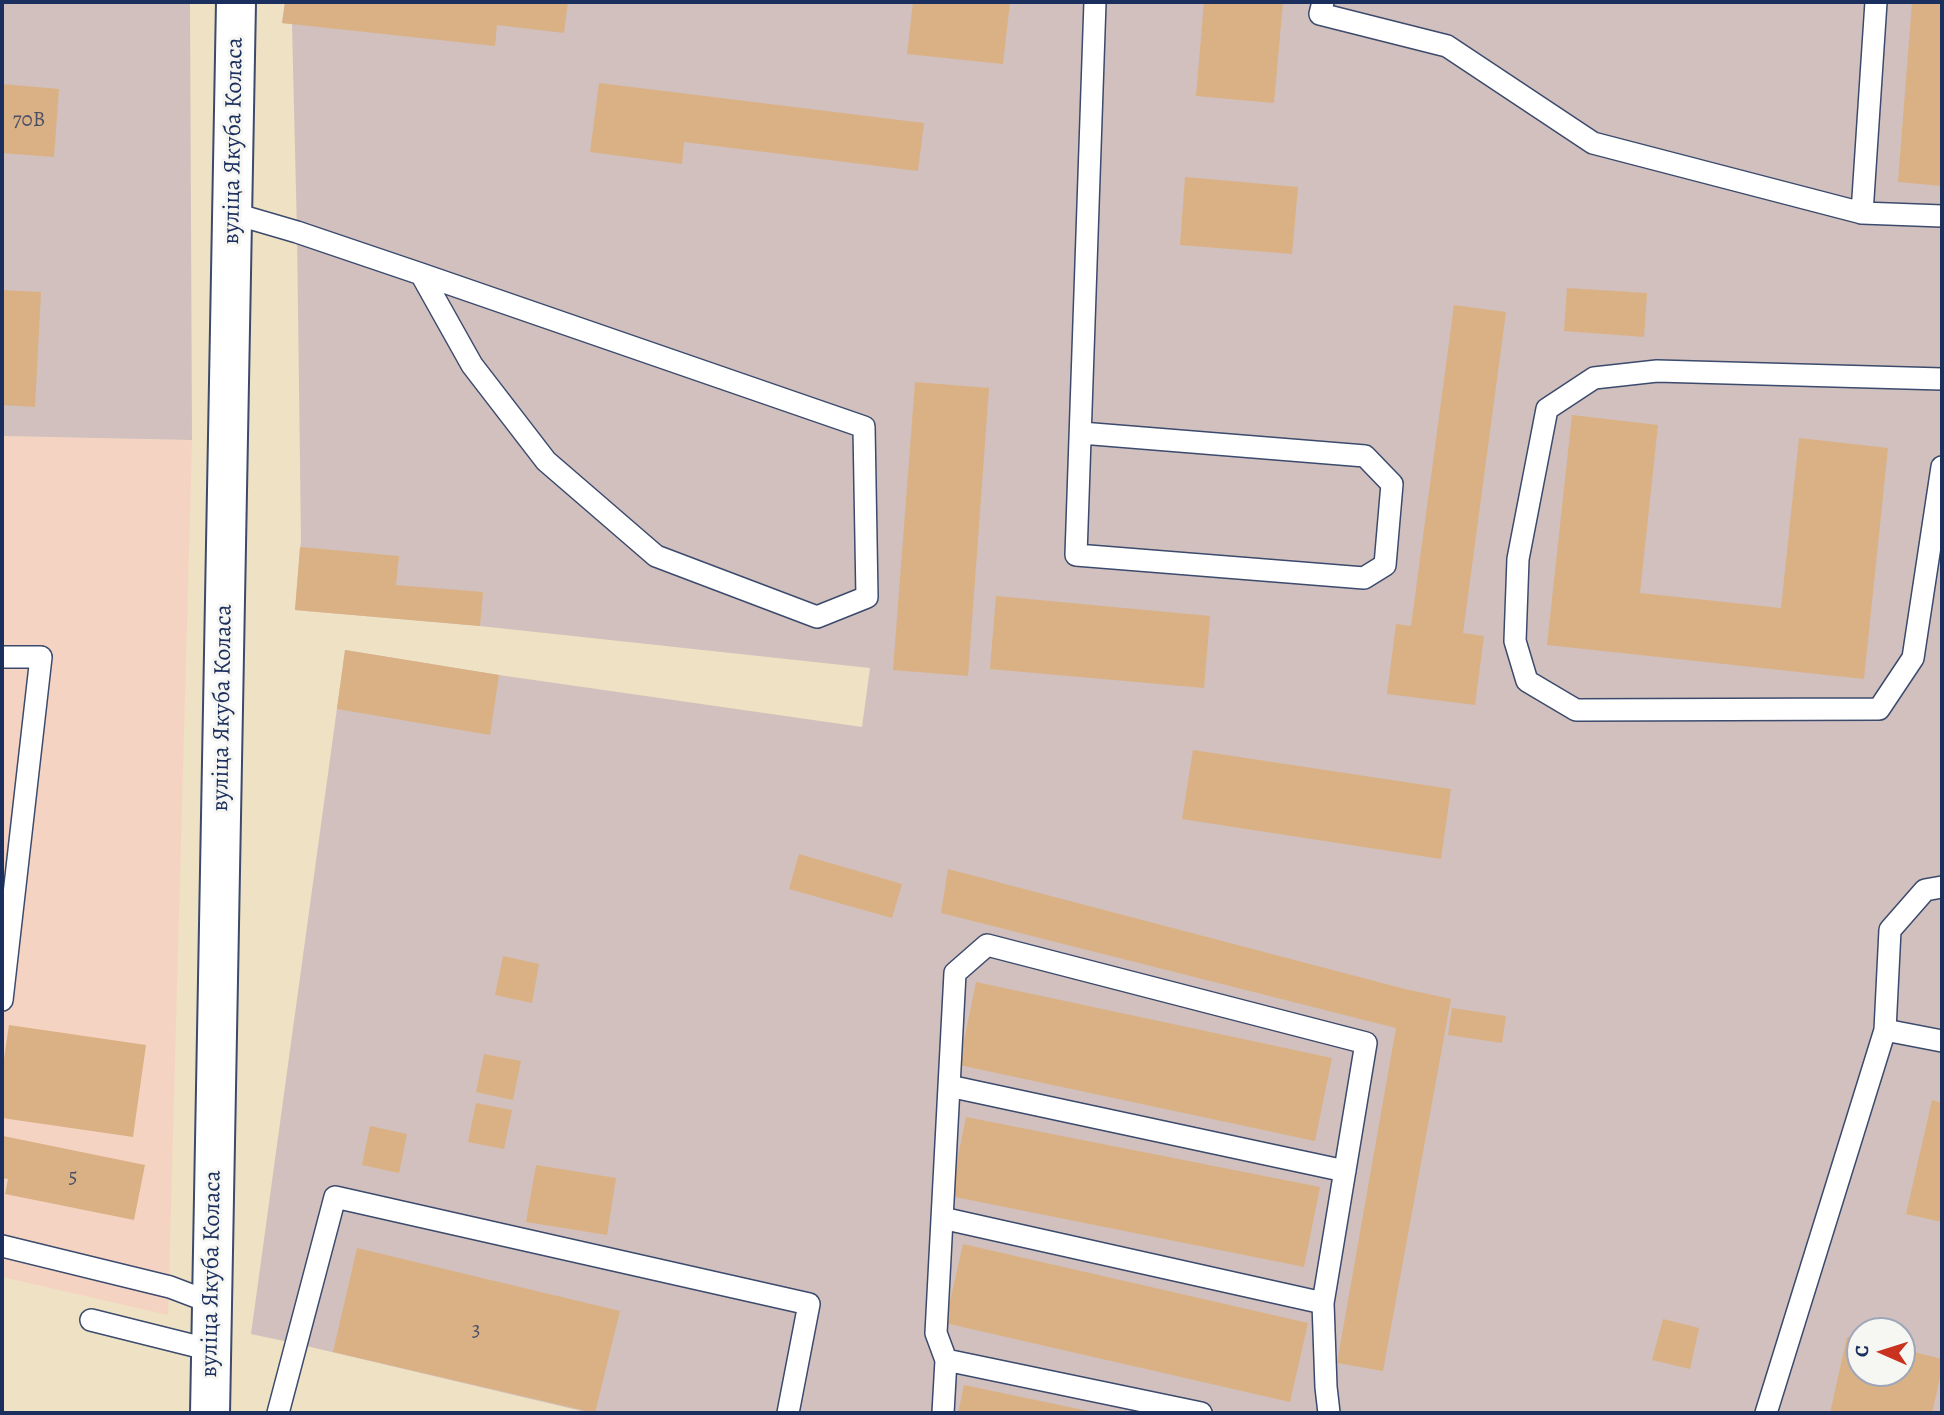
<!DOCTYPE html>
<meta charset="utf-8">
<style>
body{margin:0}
#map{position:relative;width:1944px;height:1415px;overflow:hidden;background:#efe1c3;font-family:Alegreya,serif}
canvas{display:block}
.frame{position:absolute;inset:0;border:4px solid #1b2f5e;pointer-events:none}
.north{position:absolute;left:1846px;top:1317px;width:70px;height:70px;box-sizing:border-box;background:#f6f6f2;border:2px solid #9ea6b7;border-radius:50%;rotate:273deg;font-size:19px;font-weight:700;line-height:28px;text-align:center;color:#1b2f5e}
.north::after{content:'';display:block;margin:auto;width:24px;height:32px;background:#c8321e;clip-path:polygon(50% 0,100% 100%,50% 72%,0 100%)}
</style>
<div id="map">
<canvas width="1944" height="1415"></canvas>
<div class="frame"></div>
<div class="north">С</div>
</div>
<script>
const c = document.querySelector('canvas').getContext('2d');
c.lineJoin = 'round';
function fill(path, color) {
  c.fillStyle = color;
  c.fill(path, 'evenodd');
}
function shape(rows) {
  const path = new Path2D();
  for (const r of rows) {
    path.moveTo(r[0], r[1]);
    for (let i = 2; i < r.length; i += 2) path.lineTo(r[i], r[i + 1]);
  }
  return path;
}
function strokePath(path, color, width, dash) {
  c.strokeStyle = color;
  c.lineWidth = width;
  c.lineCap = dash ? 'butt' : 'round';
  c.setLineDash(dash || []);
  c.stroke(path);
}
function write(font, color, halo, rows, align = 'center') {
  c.font = font + ' Alegreya,serif';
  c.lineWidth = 6;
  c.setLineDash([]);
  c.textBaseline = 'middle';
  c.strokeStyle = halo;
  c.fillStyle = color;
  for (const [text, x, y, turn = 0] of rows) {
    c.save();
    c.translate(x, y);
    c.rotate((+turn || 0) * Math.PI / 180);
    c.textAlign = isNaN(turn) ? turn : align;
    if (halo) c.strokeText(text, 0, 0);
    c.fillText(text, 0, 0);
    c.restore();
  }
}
fill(shape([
 [2,436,192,440,168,1315,2,1277]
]), '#f5d3c2');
fill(shape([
 [2,2,190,2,192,440,2,436],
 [285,2,1942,2,1942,1413,590,1413,298,1344,251,1334,345,650,499,675,862,727,870,668,480,626,295,610,301,540,297,232,292,24,282,23],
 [1860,1331,1902,1331,1902,1373,1860,1373]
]), '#d1c0bd');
fill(shape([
 [285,2,568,2,564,33,497,25,495,46,282,23],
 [913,2,1010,2,1003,64,907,54],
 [1204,2,1283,2,1274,103,1196,96],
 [1912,2,1942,2,1942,186,1898,182],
 [599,83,924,123,918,171,684,142,682,164,590,152],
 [2,84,59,89,54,157,2,153],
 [1185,177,1298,187,1292,254,1180,245],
 [1567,288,1647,293,1644,337,1564,331],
 [2,290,41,292,35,407,2,405],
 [1454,305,1506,312,1463,633,1484,636,1475,705,1387,694,1396,624,1411,626],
 [915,382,989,388,968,676,893,670],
 [1572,415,1658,425,1640,593,1781,608,1799,438,1888,448,1864,679,1547,645],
 [300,547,399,556,396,585,483,592,480,626,295,610],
 [996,596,1210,616,1204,688,990,669],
 [345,650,499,675,490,735,337,709],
 [1193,750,1451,789,1441,859,1182,819],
 [799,854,902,884,892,918,789,889],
 [948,869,1405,989,1451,999,1383,1371,1337,1363,1396,1028,941,913],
 [503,956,539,964,532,1003,495,995],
 [976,982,1332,1058,1315,1141,959,1065],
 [1452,1008,1506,1016,1502,1043,1448,1035],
 [9,1025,146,1045,133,1137,2,1118,2,1072],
 [484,1054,521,1061,513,1100,476,1092],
 [1932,1100,1942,1103,1942,1222,1906,1214],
 [476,1103,512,1110,504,1149,468,1142],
 [966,1117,1320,1187,1304,1267,950,1196],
 [370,1126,407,1134,399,1173,362,1165],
 [3,1136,145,1165,134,1220,5,1194,8,1179,2,1178],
 [536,1165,616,1178,607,1235,526,1222],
 [963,1244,1308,1323,1290,1402,945,1323],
 [357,1248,620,1311,595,1413,333,1352],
 [1663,1319,1699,1328,1690,1369,1652,1360],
 [1847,1337,1860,1340,1860,1373,1902,1373,1902,1349,1942,1359,1942,1369,1932,1413,1830,1413],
 [964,1385,1093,1412,1093,1413,958,1413]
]), '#dab184');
const lane = shape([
 [1323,2,1320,14,1447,46,1593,143,1862,213,1942,216],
 [232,213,297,232,421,274,864,427,867,597,817,617,656,556,546,461,472,365,421,274],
 [1862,213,1876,2],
 [1942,379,1657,371,1594,378,1547,409,1518,559,1515,641,1527,681,1576,710,1879,709,1913,658,1942,467],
 [1081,433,1365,456,1392,484,1385,565,1364,578,1076,555,1095,2],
 [2,657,41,657,2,1000],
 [1942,887,1925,890,1890,930,1885,1030,1942,1041],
 [949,1086,1345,1171],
 [942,1218,1323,1303],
 [2,1246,170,1287,212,1303],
 [91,1320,211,1350],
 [946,1360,936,1333,955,973,987,945,1366,1043,1323,1303,1326,1387,1329,1413],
 [278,1413,335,1197,809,1304,788,1413],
 [943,1413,946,1360,1201,1413],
 [1766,1413,1885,1030]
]);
const street = shape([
 [210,1413,236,2]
]);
strokePath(lane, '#3b4a6d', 24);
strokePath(street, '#3b4a6d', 42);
strokePath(lane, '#fff', 21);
strokePath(street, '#fff', 38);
write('21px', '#4b5068', null, [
 ["70В",29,121],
 ["5",73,1178],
 ["3",476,1331]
]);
write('24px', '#1b2f5e', '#f6f6f2', [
 ["вуліца Якуба Коласа",234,141,-89],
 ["вуліца Якуба Коласа",223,708,-89],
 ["вуліца Якуба Коласа",212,1274,-89]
]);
</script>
